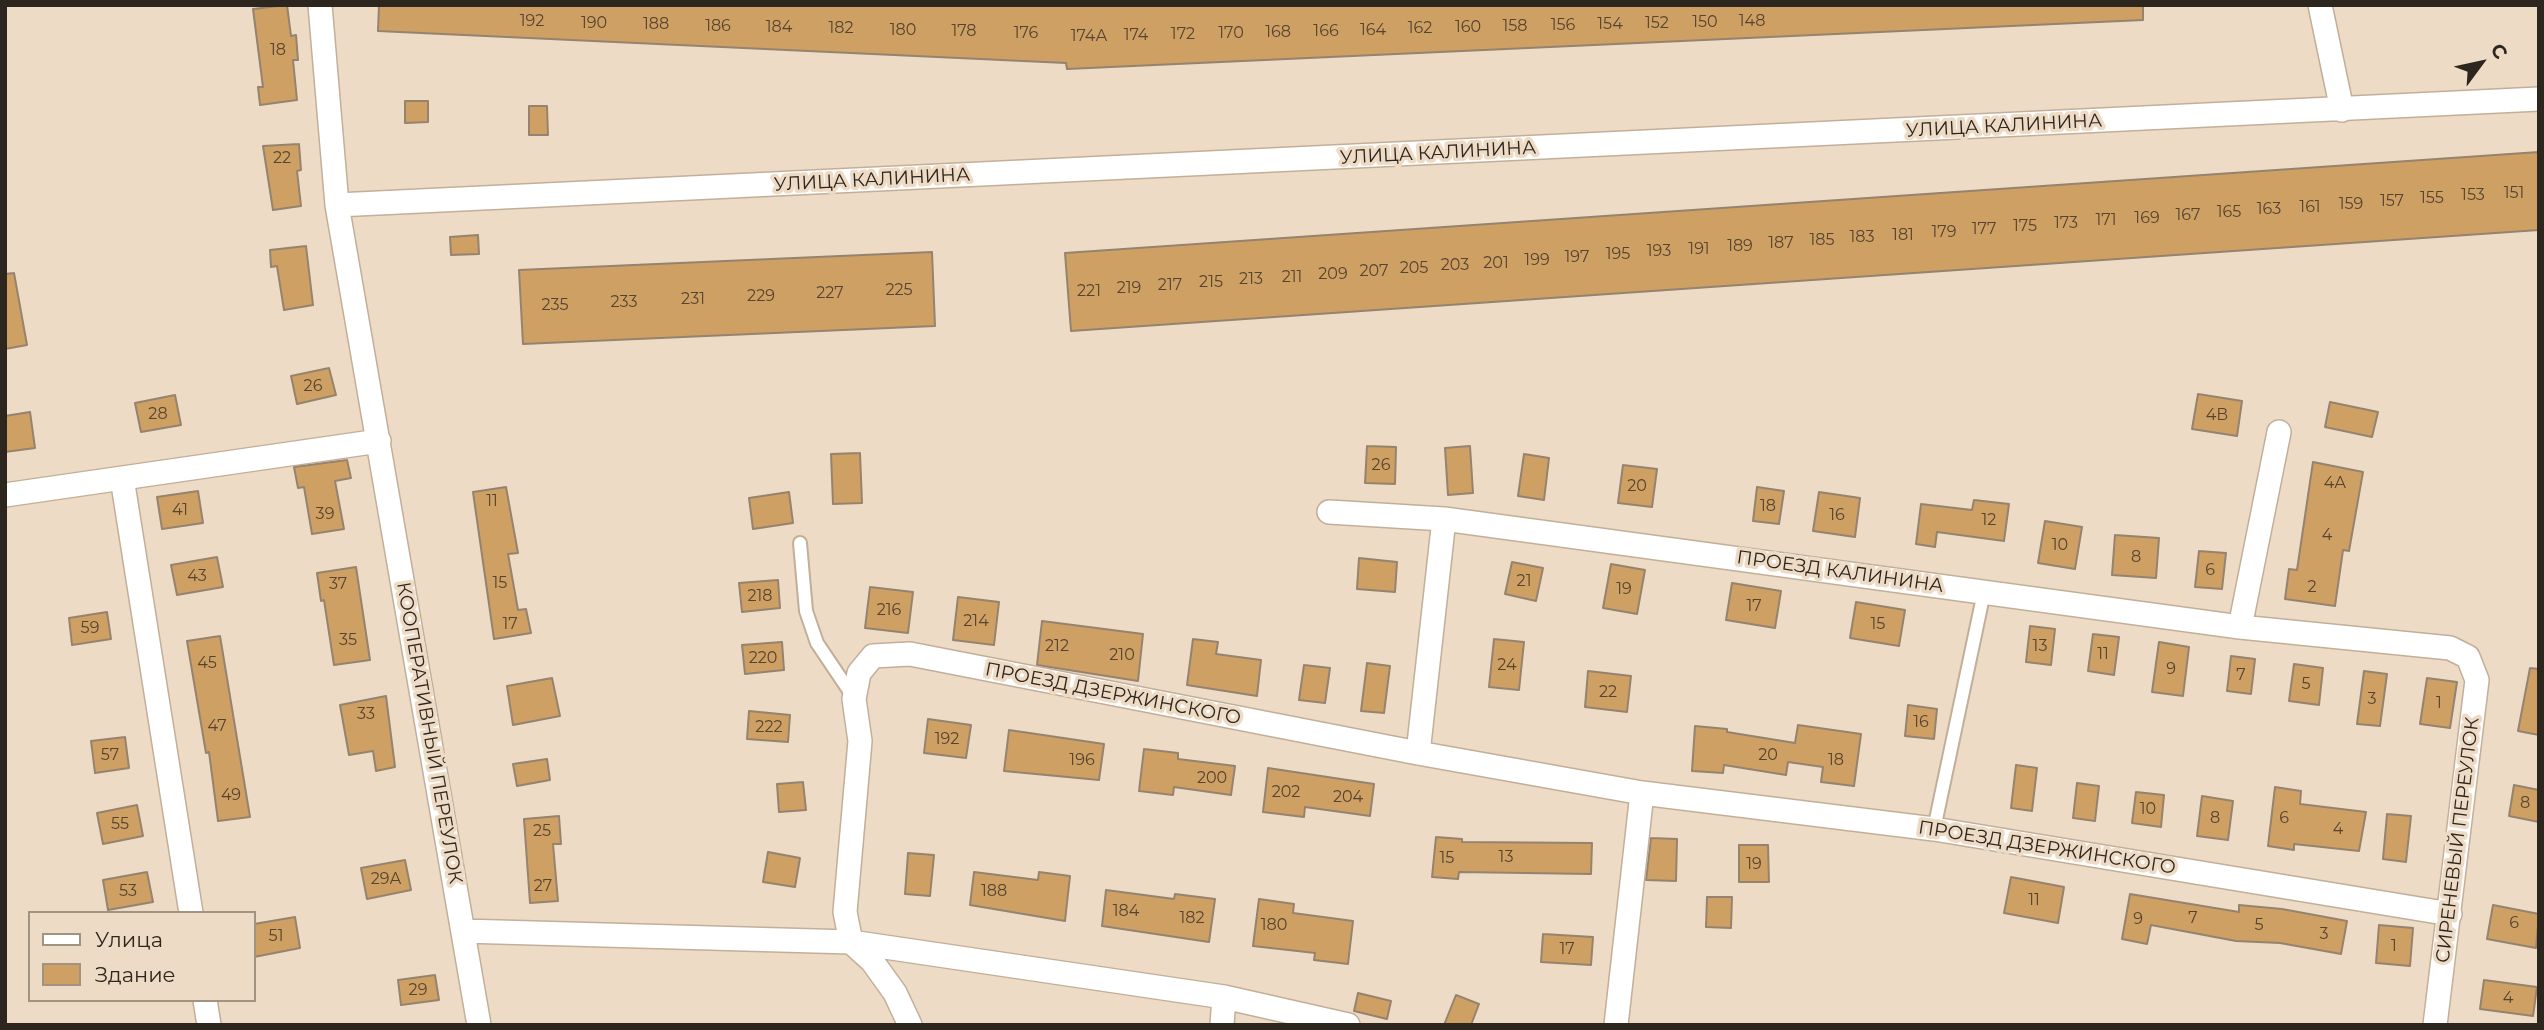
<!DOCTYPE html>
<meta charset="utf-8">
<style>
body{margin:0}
#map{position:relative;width:2544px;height:1030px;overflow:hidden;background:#eedbc5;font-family:Montserrat,sans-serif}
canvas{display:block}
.frame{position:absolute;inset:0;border:7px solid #2d261e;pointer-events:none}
.legend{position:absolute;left:28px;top:911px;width:228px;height:91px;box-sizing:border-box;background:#eedbc5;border:2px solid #a19382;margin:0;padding:9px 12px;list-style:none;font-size:21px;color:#2d261e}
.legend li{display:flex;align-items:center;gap:14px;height:35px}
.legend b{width:35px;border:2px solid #a19382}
.north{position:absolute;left:2446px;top:28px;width:70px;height:70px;-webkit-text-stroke:5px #eedbc5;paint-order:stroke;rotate:57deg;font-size:19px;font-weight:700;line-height:28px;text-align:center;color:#2d261e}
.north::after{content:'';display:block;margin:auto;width:24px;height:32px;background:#2d261e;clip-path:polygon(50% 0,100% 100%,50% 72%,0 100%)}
</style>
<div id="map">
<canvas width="2544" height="1030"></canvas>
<div class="frame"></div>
<ul class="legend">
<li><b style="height:9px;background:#fff"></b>Улица</li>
<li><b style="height:19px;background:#cfa064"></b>Здание</li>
</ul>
<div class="north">С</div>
</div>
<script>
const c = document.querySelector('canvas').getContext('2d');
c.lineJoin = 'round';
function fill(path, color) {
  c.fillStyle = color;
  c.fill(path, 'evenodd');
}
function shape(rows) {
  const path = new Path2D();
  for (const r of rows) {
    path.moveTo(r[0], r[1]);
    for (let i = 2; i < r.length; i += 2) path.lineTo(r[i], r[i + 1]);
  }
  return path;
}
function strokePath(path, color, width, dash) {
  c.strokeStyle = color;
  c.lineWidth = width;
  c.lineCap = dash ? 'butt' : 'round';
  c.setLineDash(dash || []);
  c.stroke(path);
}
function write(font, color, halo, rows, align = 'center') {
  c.font = font + ' Montserrat,sans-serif';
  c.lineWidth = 7;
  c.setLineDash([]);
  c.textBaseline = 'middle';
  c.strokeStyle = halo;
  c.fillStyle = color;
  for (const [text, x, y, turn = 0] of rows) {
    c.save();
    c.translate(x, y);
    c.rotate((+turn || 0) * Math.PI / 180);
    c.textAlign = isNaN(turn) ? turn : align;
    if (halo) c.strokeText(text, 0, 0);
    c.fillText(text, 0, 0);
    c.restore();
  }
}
const building = shape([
 [287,5,291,36,296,35,298,60,293,60,297,100,260,105,258,87,263,87,253,9,287,5],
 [379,5,2143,5,2143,20,1067,69,1066,63,378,31,379,5],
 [405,101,428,101,428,122,405,123,405,101],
 [529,106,547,106,548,135,529,135,529,106],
 [299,144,301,170,297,171,301,206,273,210,263,146,299,144],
 [2539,152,2539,230,1071,331,1065,253,2539,152],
 [478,235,479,254,451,255,450,237,478,235],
 [306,246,313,305,284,310,277,266,271,267,270,250,306,246],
 [932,252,935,326,523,344,519,270,932,252],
 [14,273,27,345,5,349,5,274,14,273],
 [329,368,336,395,297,404,291,376,329,368],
 [2198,394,2242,401,2237,436,2192,429,2198,394],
 [175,395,181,425,141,432,135,403,175,395],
 [2330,402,2378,412,2372,437,2325,427,2330,402],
 [30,412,35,448,5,452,5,416,30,412],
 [1367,446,1396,447,1395,484,1365,483,1367,446],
 [1470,446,1473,493,1448,495,1445,448,1470,446],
 [860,453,862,503,833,504,831,454,860,453],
 [1524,454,1549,458,1544,500,1518,496,1524,454],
 [347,460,351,478,335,481,344,529,312,534,304,487,298,488,294,467,347,460],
 [2313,462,2363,472,2349,551,2343,550,2335,606,2285,599,2289,569,2297,570,2313,462],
 [1623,465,1657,469,1652,507,1618,503,1623,465],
 [506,487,518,553,508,554,518,610,526,609,531,633,494,639,473,492,506,487],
 [1757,487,1784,491,1779,524,1753,521,1757,487],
 [198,491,203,523,162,529,157,497,198,491],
 [789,492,793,523,753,529,749,498,789,492],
 [1819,492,1860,498,1855,537,1813,531,1819,492],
 [1974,500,2009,504,2004,541,1937,532,1935,547,1916,544,1921,504,1972,510,1974,500],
 [2045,521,2082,527,2075,569,2038,563,2045,521],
 [2115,535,2159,538,2156,578,2112,575,2115,535],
 [2199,551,2226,553,2222,589,2195,587,2199,551],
 [217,557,223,587,177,595,171,565,217,557],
 [1359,558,1397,562,1395,592,1357,589,1359,558],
 [1512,562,1543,568,1536,601,1505,594,1512,562],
 [1611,564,1645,570,1637,614,1603,608,1611,564],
 [356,567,370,660,334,665,324,600,321,601,317,573,356,567],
 [778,580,780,608,742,612,739,583,778,580],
 [1732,583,1781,591,1775,628,1726,620,1732,583],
 [870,587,913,592,908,633,865,628,870,587],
 [958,597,999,602,994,645,953,640,958,597],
 [1856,602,1905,610,1899,646,1850,638,1856,602],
 [107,612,111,639,72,645,69,618,107,612],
 [1042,621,1143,634,1138,681,1037,665,1042,621],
 [2030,626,2055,629,2051,665,2026,662,2030,626],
 [2093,634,2119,637,2114,675,2088,671,2093,634],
 [220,636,250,817,218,821,209,752,206,753,187,641,220,636],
 [1193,639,1218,642,1216,654,1261,660,1257,696,1187,685,1193,639],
 [1494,639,1524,642,1519,690,1489,687,1494,639],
 [782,642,784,670,745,674,742,645,782,642],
 [2159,642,2189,647,2183,696,2152,692,2159,642],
 [2231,656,2255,659,2251,694,2227,691,2231,656],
 [1367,663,1390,666,1384,713,1361,711,1367,663],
 [2294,664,2323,668,2319,705,2289,701,2294,664],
 [1304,665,1330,668,1325,703,1299,700,1304,665],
 [2530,668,2539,669,2539,735,2518,731,2530,668],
 [1588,671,1631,676,1627,712,1585,707,1588,671],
 [2364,671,2387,674,2380,726,2357,724,2364,671],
 [552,678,560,716,513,725,507,686,552,678],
 [2427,678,2457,682,2450,728,2420,724,2427,678],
 [386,696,395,767,376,771,373,751,349,755,340,705,386,696],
 [1908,705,1937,709,1934,739,1905,736,1908,705],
 [749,711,790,715,788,742,747,739,749,711],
 [928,719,971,725,966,758,924,753,928,719],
 [1798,725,1861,734,1854,786,1821,782,1823,767,1788,762,1786,775,1724,765,1723,773,1692,771,1695,726,1727,729,1727,732,1795,743,1798,725],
 [1009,730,1104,744,1099,780,1004,771,1009,730],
 [125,737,129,768,95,773,91,741,125,737],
 [1144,749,1178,753,1178,759,1235,766,1231,795,1174,787,1173,795,1139,791,1144,749],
 [547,759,550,780,517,786,513,764,547,759],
 [2016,765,2037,768,2032,811,2011,808,2016,765],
 [1268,768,1374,784,1370,816,1305,807,1304,817,1263,812,1268,768],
 [803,782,806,810,779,812,777,784,803,782],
 [2077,783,2099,786,2095,821,2073,818,2077,783],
 [2514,785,2539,790,2539,822,2509,816,2514,785],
 [2275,787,2301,791,2300,804,2366,812,2359,851,2294,844,2294,850,2268,846,2275,787],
 [2136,792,2164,795,2161,827,2132,823,2136,792],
 [2202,796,2233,801,2228,840,2197,836,2202,796],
 [137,805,143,836,103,844,97,813,137,805],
 [2387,814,2411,816,2406,862,2383,859,2387,814],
 [559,816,561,844,553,844,558,901,530,903,524,819,559,816],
 [1436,837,1462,839,1462,842,1592,843,1591,874,1459,872,1458,879,1432,877,1436,837],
 [1651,838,1677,839,1676,881,1646,880,1651,838],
 [1739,845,1768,845,1769,882,1739,882,1739,845],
 [768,852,800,858,795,887,763,882,768,852],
 [908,853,934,855,930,896,905,894,908,853],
 [405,860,411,890,367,899,361,868,405,860],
 [147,872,153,902,108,910,103,880,147,872],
 [974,872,1038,880,1039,872,1070,876,1065,921,970,905,974,872],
 [2011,877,2064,887,2058,923,2004,913,2011,877],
 [1106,890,1174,899,1175,894,1215,899,1209,942,1102,926,1106,890],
 [2130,894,2239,912,2239,905,2282,909,2347,921,2341,954,2280,943,2236,941,2151,925,2147,944,2122,939,2130,894],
 [1707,897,1732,897,1731,928,1706,927,1707,897],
 [1259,899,1294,904,1293,913,1353,921,1348,964,1314,960,1315,953,1253,946,1259,899],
 [2493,905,2539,914,2536,948,2487,939,2493,905],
 [295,917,300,948,254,957,254,924,295,917],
 [2379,925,2413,928,2410,966,2376,963,2379,925],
 [1543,934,1593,937,1591,965,1541,962,1543,934],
 [435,975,439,1000,401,1005,398,980,435,975],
 [2484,980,2537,987,2533,1016,2480,1009,2484,980],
 [1358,993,1391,1001,1387,1019,1354,1011,1358,993],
 [1456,995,1479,1004,1471,1025,1444,1025,1456,995]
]);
fill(building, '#cfa064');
strokePath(building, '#95836f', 2);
const service = shape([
 [800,543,806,611,817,643,854,698],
 [1934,829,1984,592]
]);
const minor = shape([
 [320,5,337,205,479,1025],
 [2320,5,2342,110],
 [337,205,2539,99],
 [122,478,191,913],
 [5,495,379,441],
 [1329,512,1444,519],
 [2240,627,2279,432],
 [1418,753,1444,519,2240,627,2450,648,2468,657,2477,680,2435,1025],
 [463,931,851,942,845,912,860,741,854,699,859,673,873,656,910,654,1418,753,1642,793,1934,829,2450,914],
 [851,942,1224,997,1222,1025],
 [851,942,872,961,895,993,910,1025],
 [1224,997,1348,1025],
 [205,1000,209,1025],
 [1616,1025,1642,793]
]);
strokePath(service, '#c2af9a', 16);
strokePath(minor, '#c2af9a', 26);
strokePath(service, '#fff', 12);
strokePath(minor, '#fff', 23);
write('16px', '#564430', null, [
 ["192",532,21],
 ["148",1752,21],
 ["150",1705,22],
 ["190",594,23],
 ["152",1657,23],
 ["188",656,24],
 ["154",1610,24],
 ["156",1563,25],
 ["186",718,26],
 ["158",1515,26],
 ["184",779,27],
 ["160",1468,27],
 ["182",841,28],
 ["162",1420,28],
 ["180",903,30],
 ["164",1373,30],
 ["178",964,31],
 ["166",1326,31],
 ["168",1278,32],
 ["176",1026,33],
 ["170",1231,33],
 ["172",1183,34],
 ["174",1136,35],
 ["174А",1089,36],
 ["18",278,50],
 ["22",282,158],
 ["151",2514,193],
 ["153",2473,195],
 ["155",2432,198],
 ["157",2392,201],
 ["159",2351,204],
 ["161",2310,207],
 ["163",2269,209],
 ["165",2229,212],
 ["167",2188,215],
 ["169",2147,218],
 ["171",2106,220],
 ["173",2066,223],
 ["175",2025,226],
 ["177",1984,229],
 ["179",1944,232],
 ["181",1903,235],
 ["183",1862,237],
 ["185",1822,240],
 ["187",1781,243],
 ["189",1740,246],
 ["191",1699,249],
 ["193",1659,251],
 ["195",1618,254],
 ["197",1577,257],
 ["199",1537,260],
 ["201",1496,263],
 ["203",1455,265],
 ["205",1414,268],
 ["207",1374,271],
 ["209",1333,274],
 ["211",1292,277],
 ["213",1251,279],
 ["215",1211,282],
 ["217",1170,285],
 ["219",1129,288],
 ["225",899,290],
 ["221",1089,291],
 ["227",830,293],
 ["229",761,296],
 ["231",693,299],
 ["233",624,302],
 ["235",555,305],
 ["26",313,386],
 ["28",158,414],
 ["4В",2217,415],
 ["26",1381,465],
 ["4А",2335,483],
 ["20",1637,486],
 ["11",492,501],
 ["18",1768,506],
 ["41",180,510],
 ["39",325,514],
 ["16",1837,515],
 ["12",1989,520],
 ["4",2327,535],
 ["10",2060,545],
 ["8",2136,557],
 ["6",2210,570],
 ["43",197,576],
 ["21",1524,581],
 ["15",500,583],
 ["37",338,584],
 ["2",2312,587],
 ["19",1624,589],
 ["218",760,596],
 ["17",1754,606],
 ["216",889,610],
 ["214",976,621],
 ["17",510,624],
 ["15",1878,624],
 ["59",90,628],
 ["35",348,640],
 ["212",1057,646],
 ["13",2040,646],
 ["11",2103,654],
 ["210",1122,655],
 ["220",763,658],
 ["45",207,663],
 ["24",1507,665],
 ["9",2171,669],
 ["7",2241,675],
 ["5",2306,684],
 ["22",1608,692],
 ["3",2372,699],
 ["1",2439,703],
 ["33",366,714],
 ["16",1921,722],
 ["47",217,726],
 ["222",769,727],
 ["192",947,739],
 ["57",110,755],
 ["20",1768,755],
 ["196",1082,760],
 ["18",1836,760],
 ["200",1212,778],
 ["202",1286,792],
 ["49",231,795],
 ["204",1348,797],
 ["8",2525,803],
 ["10",2148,809],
 ["8",2215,818],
 ["6",2284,818],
 ["55",120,824],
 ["4",2338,829],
 ["25",542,831],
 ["13",1506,857],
 ["15",1447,858],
 ["19",1754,864],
 ["29А",386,879],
 ["27",543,886],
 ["53",128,891],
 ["188",994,891],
 ["11",2034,900],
 ["184",1126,911],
 ["182",1192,918],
 ["7",2193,918],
 ["9",2138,919],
 ["6",2514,923],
 ["180",1274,925],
 ["5",2259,925],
 ["3",2324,934],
 ["51",276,936],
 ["1",2394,946],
 ["17",1567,949],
 ["29",418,990],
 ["4",2508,998]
]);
write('19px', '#2d261e', '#eedbc5', [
 ["УЛИЦА КАЛИНИНА",2004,126,-3],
 ["УЛИЦА КАЛИНИНА",1438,153,-3],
 ["УЛИЦА КАЛИНИНА",872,180,-3],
 ["ПРОЕЗД КАЛИНИНА",1840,572,8],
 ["ПРОЕЗД ДЗЕРЖИНСКОГО",1113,694,11],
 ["КООПЕРАТИВНЫЙ ПЕРЕУЛОК",429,733,80],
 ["СИРЕНЕВЫЙ ПЕРЕУЛОК",2458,840,-83],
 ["ПРОЕЗД ДЗЕРЖИНСКОГО",2047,848,9]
]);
</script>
